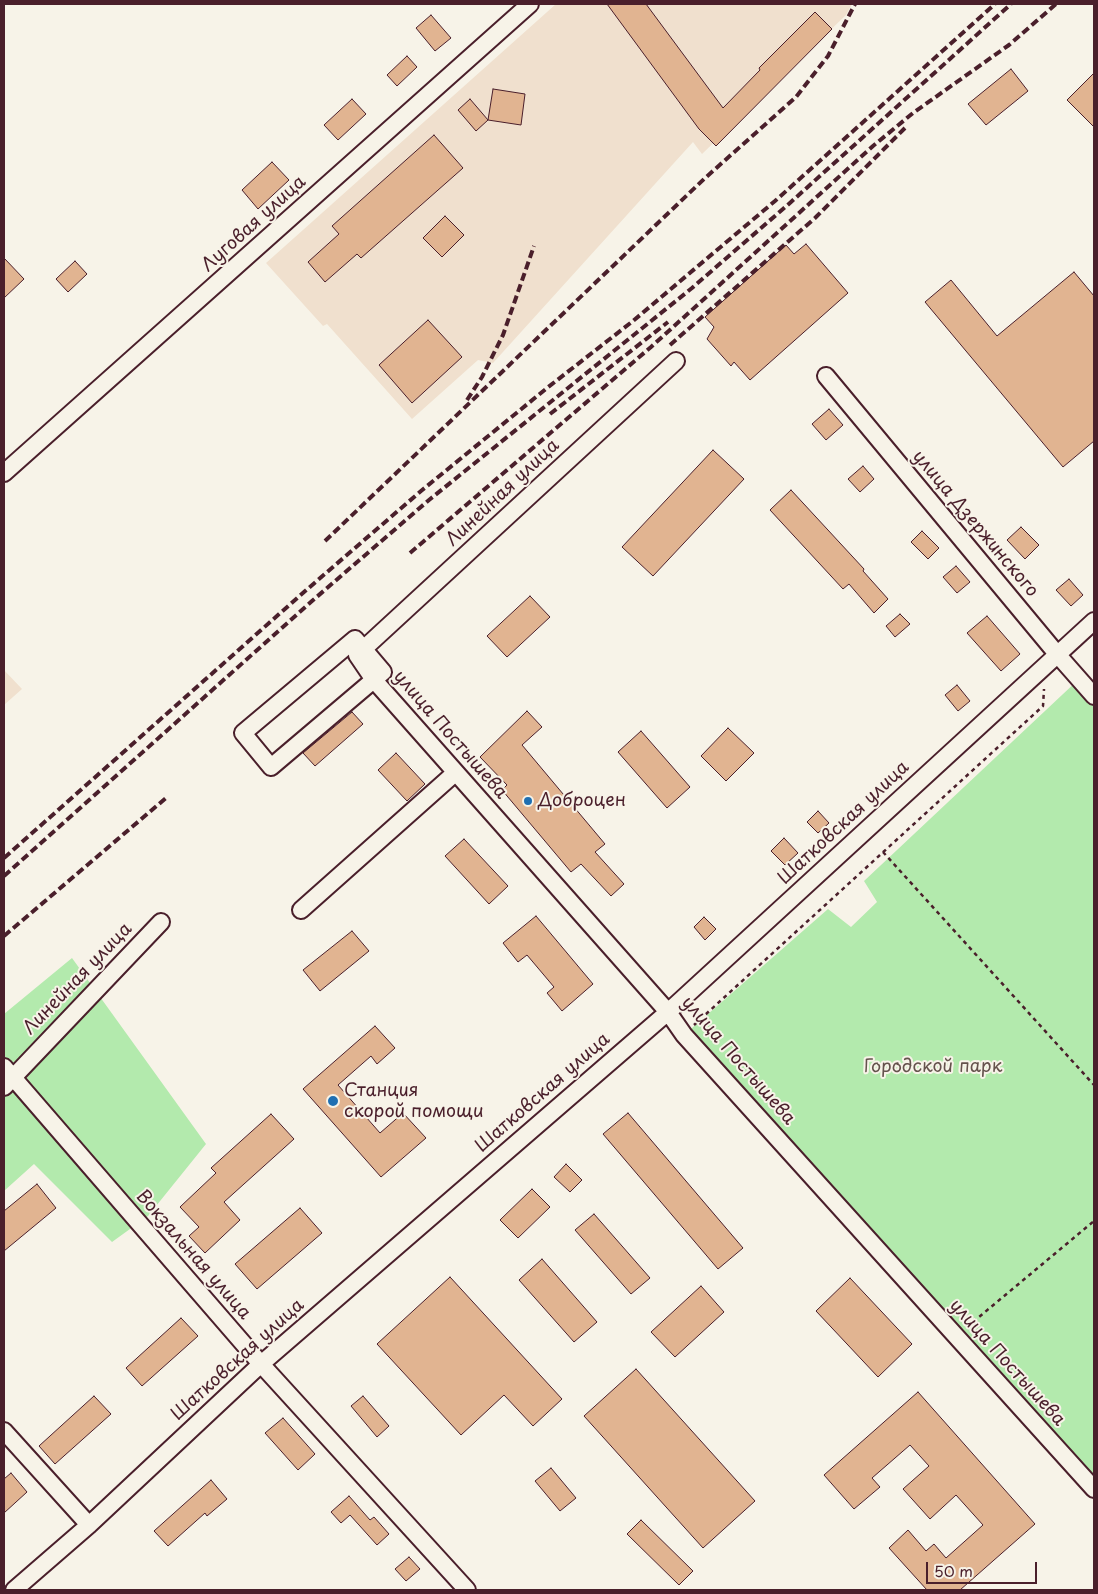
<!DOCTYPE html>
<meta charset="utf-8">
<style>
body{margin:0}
#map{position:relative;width:1098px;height:1594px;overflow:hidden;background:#f7f3e8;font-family:"Playpen Sans",sans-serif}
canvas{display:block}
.frame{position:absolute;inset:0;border:5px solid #4a1f2b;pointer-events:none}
.scale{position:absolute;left:926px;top:1562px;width:111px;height:22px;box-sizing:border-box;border:2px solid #4a1f2b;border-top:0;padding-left:6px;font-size:15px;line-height:18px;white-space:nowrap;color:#4a1f2b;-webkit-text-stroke:4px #f7f3e8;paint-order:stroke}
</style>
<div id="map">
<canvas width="1098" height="1594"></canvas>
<div class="frame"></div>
<div class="scale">50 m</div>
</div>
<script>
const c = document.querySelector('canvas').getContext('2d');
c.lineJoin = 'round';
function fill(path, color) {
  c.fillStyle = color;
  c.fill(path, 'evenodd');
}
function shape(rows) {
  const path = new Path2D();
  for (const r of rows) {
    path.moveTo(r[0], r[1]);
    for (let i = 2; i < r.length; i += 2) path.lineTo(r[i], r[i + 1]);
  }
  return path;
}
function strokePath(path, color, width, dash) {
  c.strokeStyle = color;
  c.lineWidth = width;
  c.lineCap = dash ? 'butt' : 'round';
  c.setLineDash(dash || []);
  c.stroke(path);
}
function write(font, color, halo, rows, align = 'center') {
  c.font = font + ' "Playpen Sans",sans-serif';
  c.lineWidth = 4;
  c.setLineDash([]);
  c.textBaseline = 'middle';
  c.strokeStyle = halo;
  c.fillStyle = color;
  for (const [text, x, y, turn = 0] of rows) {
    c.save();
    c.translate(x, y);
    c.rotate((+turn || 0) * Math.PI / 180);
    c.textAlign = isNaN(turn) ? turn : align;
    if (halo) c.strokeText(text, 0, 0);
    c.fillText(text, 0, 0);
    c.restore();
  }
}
fill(shape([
 [556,4,852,4,846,15,702,154,693,142,493,363,478,360,412,419,327,324,323,326,266,263],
 [4,670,22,689,4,705]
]), '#f0e0ce');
fill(shape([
 [1079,679,1094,696,1094,1489,684,1035,828,909,851,927,877,902,864,881],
 [72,958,206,1144,148,1216,112,1242,34,1164,4,1191,4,1014]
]), '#b3eaad');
const building = shape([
 [607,4,646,4,723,108,760,70,759,68,815,12,832,29,716,146,699,129,607,4],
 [431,15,451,38,435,51,416,28,431,15],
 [407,56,417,67,397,86,387,75,407,56],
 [1011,69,1028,91,986,125,968,104,1011,69],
 [1094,73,1094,127,1067,100,1094,73],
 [493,89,525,94,521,125,488,120,493,89],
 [352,99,366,114,338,140,324,125,352,99],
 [470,99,488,120,476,131,458,110,470,99],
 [434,135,463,168,361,258,357,254,325,282,308,262,339,234,332,226,434,135],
 [272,162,289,180,258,209,242,190,272,162],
 [445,216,464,235,442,257,423,238,445,216],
 [806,244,848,293,750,380,734,362,731,366,707,339,714,327,705,317,786,245,794,254,806,244],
 [4,258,24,279,4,298,4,258],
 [75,261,87,274,68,292,56,279,75,261],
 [1074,272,1094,296,1094,441,1063,467,925,302,951,280,997,336,1074,272],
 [428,320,462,357,412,403,379,365,428,320],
 [829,409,843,425,826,440,812,424,829,409],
 [713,450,744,479,653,576,622,547,713,450],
 [863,466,874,479,860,492,848,479,863,466],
 [791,490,864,569,863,571,888,599,874,613,849,584,843,589,770,510,791,490],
 [1021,527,1039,545,1025,559,1007,540,1021,527],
 [922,531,939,548,928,559,911,542,922,531],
 [956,566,970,582,957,593,943,577,956,566],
 [1069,579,1083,595,1071,606,1056,590,1069,579],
 [530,596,550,617,507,657,487,636,530,596],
 [900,614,910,624,895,637,886,626,900,614],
 [987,616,1020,654,1001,671,967,633,987,616],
 [957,685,970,701,958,711,945,695,957,685],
 [527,711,542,727,522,745,605,844,595,852,624,884,611,896,581,864,571,872,502,790,507,785,480,757,527,711],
 [352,712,363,724,315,766,303,753,352,712],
 [728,728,754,753,726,781,701,756,728,728],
 [641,731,690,787,667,808,618,752,641,731],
 [396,753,425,784,407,801,378,770,396,753],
 [818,811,829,823,818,833,807,822,818,811],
 [784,838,798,853,785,865,771,851,784,838],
 [464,839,508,886,489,904,445,856,464,839],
 [536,916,593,984,562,1011,547,993,554,987,527,955,518,962,503,943,536,916],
 [704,917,716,929,705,940,694,927,704,917],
 [352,931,369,951,320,991,303,970,352,931],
 [375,1026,395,1048,377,1064,371,1056,338,1085,380,1133,403,1113,426,1138,381,1177,303,1089,375,1026],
 [628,1113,743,1248,718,1269,603,1134,628,1113],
 [271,1114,294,1139,224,1202,240,1220,205,1253,189,1236,199,1227,180,1207,216,1173,211,1168,271,1114],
 [566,1164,582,1180,570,1192,554,1177,566,1164],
 [37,1184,56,1208,4,1251,4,1211,37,1184],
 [532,1189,550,1207,518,1238,500,1220,532,1189],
 [300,1208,322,1233,257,1289,235,1264,300,1208],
 [594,1214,650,1278,631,1294,575,1230,594,1214],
 [542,1259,597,1322,574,1342,519,1280,542,1259],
 [450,1277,562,1399,533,1426,504,1395,461,1435,377,1344,450,1277],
 [850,1278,912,1344,878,1377,816,1311,850,1278],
 [701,1286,724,1312,675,1357,651,1332,701,1286],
 [181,1318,198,1336,142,1386,126,1368,181,1318],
 [636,1369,755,1501,703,1548,584,1416,636,1369],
 [918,1392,1035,1524,960,1590,927,1590,889,1548,908,1530,926,1551,934,1544,946,1558,983,1525,956,1495,930,1519,903,1489,929,1466,910,1445,872,1478,880,1487,854,1509,824,1475,918,1392],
 [94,1396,111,1414,55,1464,39,1446,94,1396],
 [363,1396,389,1426,377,1437,351,1406,363,1396],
 [283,1418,315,1454,298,1470,265,1433,283,1418],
 [551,1468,576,1498,560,1511,535,1481,551,1468],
 [11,1473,27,1492,4,1513,4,1479,11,1473],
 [211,1480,227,1499,207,1516,205,1513,168,1546,154,1531,211,1480],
 [349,1496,370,1520,374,1517,389,1534,377,1545,350,1515,341,1523,331,1512,349,1496],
 [641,1520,693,1571,679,1585,627,1534,641,1520],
 [409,1557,420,1569,406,1581,395,1569,409,1557]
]);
fill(building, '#e1b491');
strokePath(building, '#4a1f2b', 1);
const minor = shape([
 [676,361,357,655,374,680,668,1012,684,1035,1094,1489],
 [826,376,1057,654,1094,696],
 [4,473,530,4],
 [355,639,383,672,271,767,243,733,355,639],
 [301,910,455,773],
 [4,1067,261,1364,467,1590],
 [4,1087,161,922],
 [4,1431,89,1525],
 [14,1590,89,1525,261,1364,668,1012,1094,621]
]);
strokePath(minor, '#4a1f2b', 20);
strokePath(shape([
 [883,852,1094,1085],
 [694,1025,1043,706,1044,689],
 [967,1327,1094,1221]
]), '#4a1f2b', 2.5, [4, 4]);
strokePath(minor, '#f7f3e8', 16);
strokePath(shape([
 [670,345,815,218,905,128],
 [467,400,482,377,503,335,534,246],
 [550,414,668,322],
 [325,541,704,179,796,97,828,56,855,4],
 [410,553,651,347,873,146,913,113,1009,45,1056,4],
 [4,858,304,592,421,491,547,388,633,321,775,201,995,4],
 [4,876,312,601,429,500,692,288,791,202,1011,4],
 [4,936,166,798]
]), '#4a1f2b', 4, [8, 4]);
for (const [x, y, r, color] of [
 [528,801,5,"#1f6fb2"],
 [333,1101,6,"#1f6fb2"]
]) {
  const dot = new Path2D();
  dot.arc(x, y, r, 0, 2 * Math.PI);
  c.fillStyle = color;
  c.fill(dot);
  strokePath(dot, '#f7f3e8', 2);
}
write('18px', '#4a1f2b', '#f7f3e8', [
 ["Луговая улица",254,224,-42],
 ["Линейная улица",503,493,-43],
 ["улица Дзержинского",975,524,50],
 ["улица Постышева",450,735,49],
 ["Шатковская улица",844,823,-43],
 ["Линейная улица",78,979,-46],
 ["улица Постышева",738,1061,49],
 ["Шатковская улица",543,1093,-41],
 ["Вокзальная улица",193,1255,49],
 ["Шатковская улица",238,1360,-42],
 ["улица Постышева",1007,1363,48]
]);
write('18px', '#4a1f2b', '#f7f3e8', [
 ["Доброцен",538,801],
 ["Станция",344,1091],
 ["скорой помощи",344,1112]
], 'left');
write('18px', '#64524c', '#f7f3e8', [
 ["Городской парк",933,1067]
]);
</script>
